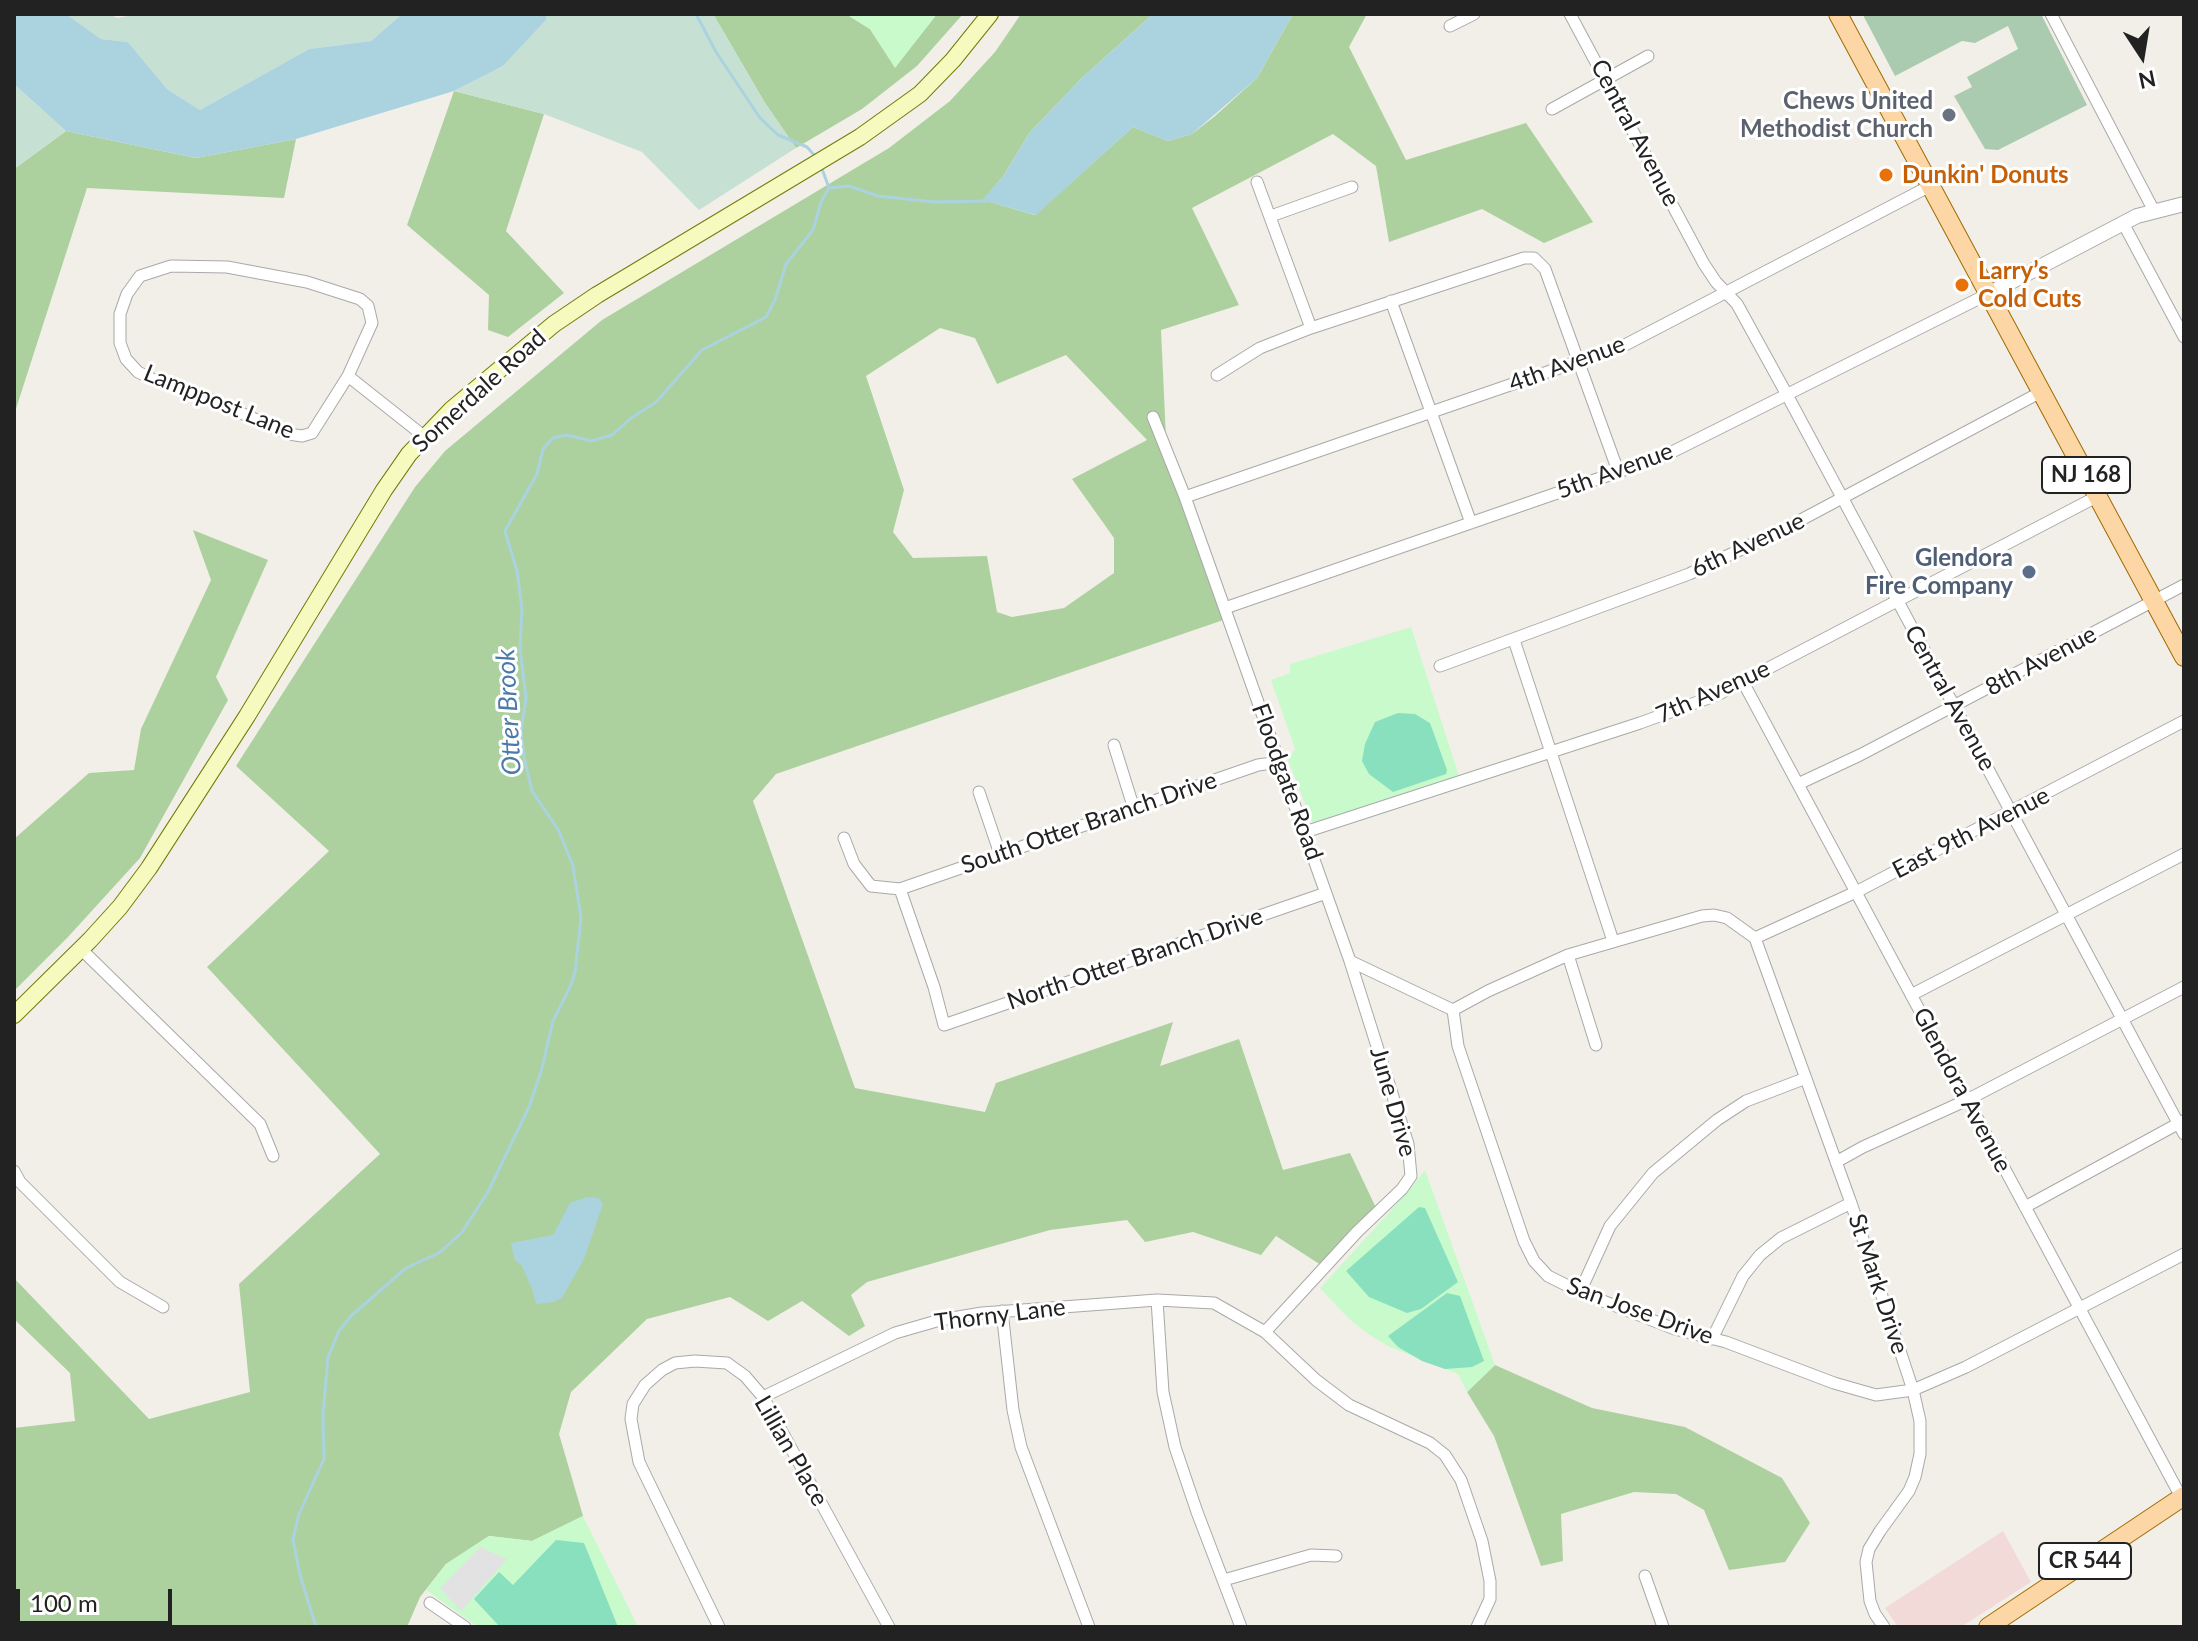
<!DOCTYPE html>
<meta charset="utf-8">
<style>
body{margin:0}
#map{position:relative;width:2198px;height:1641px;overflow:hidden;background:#f2efe9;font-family:Lato,sans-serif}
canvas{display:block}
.frame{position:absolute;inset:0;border:16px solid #222;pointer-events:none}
.north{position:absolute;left:2102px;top:16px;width:80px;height:80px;-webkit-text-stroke:6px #fff;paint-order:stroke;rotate:168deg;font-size:22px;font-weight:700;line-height:32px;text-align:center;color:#222}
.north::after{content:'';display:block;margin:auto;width:28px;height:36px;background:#222;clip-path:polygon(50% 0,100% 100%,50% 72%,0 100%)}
.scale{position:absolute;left:16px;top:1589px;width:156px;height:36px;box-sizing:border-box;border:4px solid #222;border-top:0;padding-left:10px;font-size:24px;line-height:28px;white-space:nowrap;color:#222;-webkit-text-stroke:6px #fff;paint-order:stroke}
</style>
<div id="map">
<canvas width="2198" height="1641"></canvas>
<div class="frame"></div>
<div class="north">N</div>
<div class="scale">100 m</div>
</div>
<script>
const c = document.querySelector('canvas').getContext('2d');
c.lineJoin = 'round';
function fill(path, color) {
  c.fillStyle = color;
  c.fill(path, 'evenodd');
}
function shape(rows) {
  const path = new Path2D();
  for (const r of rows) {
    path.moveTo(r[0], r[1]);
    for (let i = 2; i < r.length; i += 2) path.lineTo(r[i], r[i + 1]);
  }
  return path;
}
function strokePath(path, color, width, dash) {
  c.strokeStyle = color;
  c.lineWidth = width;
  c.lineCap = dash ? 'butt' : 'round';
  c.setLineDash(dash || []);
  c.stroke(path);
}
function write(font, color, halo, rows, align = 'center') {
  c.font = font + ' Lato,sans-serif';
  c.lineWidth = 6;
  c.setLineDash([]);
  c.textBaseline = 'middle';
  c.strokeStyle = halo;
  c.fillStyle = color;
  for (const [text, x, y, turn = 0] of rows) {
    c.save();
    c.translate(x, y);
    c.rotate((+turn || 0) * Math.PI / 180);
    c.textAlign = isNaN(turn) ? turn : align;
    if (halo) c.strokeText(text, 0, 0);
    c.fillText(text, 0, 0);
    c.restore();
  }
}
fill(shape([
 [2003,1531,2031,1582,1961,1627,1898,1627,1885,1608]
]), '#f2dad9');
fill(shape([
 [713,14,846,14,870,29,895,67,937,14,963,14,917,66,862,109,796,148,765,103],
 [1021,14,1153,14,1083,77,1030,132,1004,175,983,200,1035,215,1133,127,1168,141,1192,134,1215,116,1257,78,1293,14,1367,14,1349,47,1406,160,1526,123,1593,222,1544,243,1482,209,1389,242,1376,166,1333,134,1192,208,1239,305,1161,330,1166,438,1232,617,776,774,753,801,855,1088,985,1112,996,1083,1173,1022,1160,1066,1239,1039,1283,1170,1350,1153,1378,1212,1324,1267,1276,1236,1261,1255,1193,1232,1145,1242,1127,1220,1050,1230,867,1282,851,1295,865,1326,849,1336,802,1301,768,1321,730,1297,647,1319,571,1392,559,1434,583,1516,532,1541,489,1536,446,1564,420,1597,407,1627,14,1627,16,1486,14,1428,75,1421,70,1373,14,1319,14,1278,149,1419,250,1392,239,1284,380,1154,207,967,329,851,236,766,415,487,445,451,602,320,889,148,950,101,995,52],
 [940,328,975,338,997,384,1066,355,1147,440,1072,479,1114,538,1114,573,1064,608,1012,617,997,612,987,556,913,558,893,532,904,490,866,376],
 [454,91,544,114,506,231,564,293,508,337,488,330,489,295,407,225],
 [66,131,196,158,296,139,284,198,87,188,14,415,14,169],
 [193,530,268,560,216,677,228,700,140,858,68,937,14,991,14,839,89,773,134,770,141,729,211,580],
 [1495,1365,1592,1408,1685,1427,1782,1478,1810,1523,1785,1562,1729,1570,1704,1510,1676,1494,1634,1492,1561,1514,1563,1561,1541,1566,1494,1436,1467,1392]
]), '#add19e');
fill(shape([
 [66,14,108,14,118,18,137,14,402,14,371,41,309,49,200,110,167,89,128,42,101,39],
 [547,14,713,14,765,103,796,148,699,210,642,152,544,114,454,91,503,66,546,20],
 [14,84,66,131,14,169]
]), '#c6e0d4');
fill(shape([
 [1866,14,2041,14,2087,105,1998,150,1985,149,1954,96,1972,87,1967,77,2018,49,2008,26,1975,43,1962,41,1895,76,1863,15]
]), '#aacbaf');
fill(shape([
 [846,14,937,14,895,68,870,29],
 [1411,627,1459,776,1313,824,1288,760,1295,749,1271,680,1290,673,1290,664],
 [1425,1170,1495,1365,1467,1392,1458,1374,1390,1347,1368,1334,1348,1318,1320,1288,1405,1195],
 [583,1516,638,1627,478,1627,426,1590,446,1564,489,1536,532,1541]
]), '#c8facc');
fill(shape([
 [1398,713,1415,714,1430,723,1447,770,1446,774,1393,792,1369,774,1362,761,1365,744,1375,722],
 [1419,1207,1425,1208,1458,1282,1421,1309,1407,1313,1369,1297,1346,1271],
 [1447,1293,1460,1296,1484,1361,1472,1367,1445,1369,1422,1361,1398,1347,1388,1336],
 [556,1540,584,1543,618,1627,500,1627,474,1599,499,1572,513,1585]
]), '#88e0be');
fill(shape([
 [480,1547,507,1559,461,1611,440,1588]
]), '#e2e2e2');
fill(shape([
 [14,14,66,14,101,39,128,42,167,89,200,110,309,49,371,41,402,14,547,14,546,20,503,66,454,91,296,139,196,158,66,131,14,84],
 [1153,14,1293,14,1257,78,1192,134,1168,141,1133,127,1036,215,982,200,1004,175,1030,132,1083,77],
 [587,1197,599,1198,603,1204,584,1259,562,1298,553,1302,536,1304,532,1289,522,1266,515,1260,511,1243,553,1235,570,1203]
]), '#aad3df');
strokePath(shape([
 [696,14,716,52,760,118,778,135,807,147,815,156],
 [821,166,829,188],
 [829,188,849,186,878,196,934,202,987,201],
 [316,1627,300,1575,293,1539,299,1514,324,1459,323,1415,328,1357,339,1331,351,1316,406,1268,439,1253,448,1245,462,1232,488,1192,529,1107,541,1072,553,1021,571,985,575,972,581,918,573,866,559,831,532,791,524,757,521,732,526,697,520,649,522,609,517,571,505,531,537,474,543,449,553,438,567,435,591,441,612,435,630,419,656,402,702,350,766,317,775,300,786,264,813,230,821,202,829,188]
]), '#aad3df', 3);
const minor = shape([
 [1570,14,1704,264,1716,282,1737,304,1786,393,2184,1134],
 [2051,14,2154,211],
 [1450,26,1474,14],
 [1552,109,1648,56],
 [1257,182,1311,328],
 [1271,216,1352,187],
 [2123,223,2184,337],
 [171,266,227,267,307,282,360,299,368,306,372,323,348,376,312,433,302,436,289,434,184,388,154,380,138,372,126,359,120,343,120,314,127,294,140,276,171,266],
 [1391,301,1471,523],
 [1217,375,1260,348,1311,328,1524,258,1534,258,1545,269,1618,471],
 [348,376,425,437],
 [1153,417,1185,497,1350,961,1453,1010],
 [1185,497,1623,346,1930,186],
 [1225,608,1664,456,1988,294],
 [1514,640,1613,941],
 [1440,666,1689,574,1782,530,2041,392],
 [1743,682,2181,1497],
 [1114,745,1134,809],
 [1798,784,1860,755,2184,585],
 [979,792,1000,854],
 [1305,832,1640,723,1717,695,2098,496],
 [844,838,854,864,871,886,900,889,1258,765,1280,762],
 [900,889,934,987,944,1025,1326,893],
 [1755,938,1851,1203,1913,1390,1920,1421,1920,1454,1915,1477,1909,1491,1880,1531,1869,1549,1866,1562,1870,1601,1875,1614,1884,1627],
 [1755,938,1856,892,2184,721],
 [81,949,260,1124,273,1156],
 [1568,955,1596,1045],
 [1911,995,2184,854],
 [1453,1010,1458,1046,1524,1241,1534,1261,1548,1276,1580,1292,1675,1329,1726,1342,1834,1383,1876,1395,1913,1390,1966,1367,2184,1254],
 [1453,1010,1488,991,1568,955,1702,916,1714,915,1727,918,1755,938],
 [1836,1162,1863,1147,1967,1100,2184,987],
 [14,1171,20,1182,120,1282,163,1307],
 [2025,1207,2183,1121],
 [1580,1292,1610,1226,1653,1173,1717,1120,1746,1101,1806,1078],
 [1157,1300,1163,1392,1175,1447,1197,1512,1241,1627],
 [1002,1311,1013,1410,1021,1447,1089,1627],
 [1265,1332,1357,1232,1402,1189,1411,1176,1408,1144,1350,961],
 [1712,1339,1743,1276,1760,1255,1781,1238,1851,1203],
 [763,1397,895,1333,940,1320,982,1313,1157,1300,1214,1303,1265,1332,1316,1380,1349,1405,1430,1443,1445,1455,1461,1480,1482,1541,1490,1581,1490,1599,1477,1627],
 [1645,1576,1663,1627],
 [1224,1580,1311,1555,1336,1556],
 [430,1603,465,1627],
 [719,1627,639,1462,631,1419,633,1404,645,1385,662,1370,675,1363,695,1361,727,1363,745,1376,763,1397,889,1627]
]);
const tertiary = shape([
 [1988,294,2137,216,2184,204]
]);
const secondary = shape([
 [14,1015,90,940,120,907,149,868,247,716,384,490,409,454,451,410,554,324,597,295,860,137,920,94,953,60,990,14]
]);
const primary = shape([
 [1838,14,2184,657],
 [1988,1627,2184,1496]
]);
strokePath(minor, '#a9a9a9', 13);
strokePath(tertiary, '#a9a9a9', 16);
strokePath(secondary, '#707d05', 18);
strokePath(primary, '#a06b00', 20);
strokePath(minor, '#fff', 11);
strokePath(tertiary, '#fff', 14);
strokePath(secondary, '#f7fabf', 16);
strokePath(primary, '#fcd6a4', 18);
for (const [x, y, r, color] of [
 [1949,115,8,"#6b7280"],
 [1886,175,8,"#e8710a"],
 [1962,285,8,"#e8710a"],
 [2029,572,8,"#5c6f8a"]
]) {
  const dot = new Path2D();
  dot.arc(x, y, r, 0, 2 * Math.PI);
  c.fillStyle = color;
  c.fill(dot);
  strokePath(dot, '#fff', 3);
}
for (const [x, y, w] of [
 [2086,475,88],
 [2085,1561,92]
]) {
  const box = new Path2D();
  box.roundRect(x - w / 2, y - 18, w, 36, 6);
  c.fillStyle = '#fff';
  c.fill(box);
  strokePath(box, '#222', 2);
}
write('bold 22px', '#222', null, [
 ["NJ 168",2086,475],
 ["CR 544",2085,1561]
]);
write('bold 24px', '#5b616d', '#fff', [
 ["Chews United",1933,101],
 ["Methodist Church",1933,129]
], 'right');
write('24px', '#222', '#fff', [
 ["Central Avenue",1635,133,62],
 ["4th Avenue",1567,364,-20],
 ["Somerdale Road",479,391,-42],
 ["Lamppost Lane",219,402,22],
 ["5th Avenue",1615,471,-20],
 ["6th Avenue",1748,545,-25],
 ["8th Avenue",2041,661,-28],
 ["7th Avenue",1713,692,-24],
 ["Central Avenue",1950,698,61],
 ["Floodgate Road",1287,782,70],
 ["South Otter Branch Drive",1089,823,-19],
 ["East 9th Avenue",1971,833,-27],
 ["North Otter Branch Drive",1135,959,-19],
 ["Glendora Avenue",1962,1090,62],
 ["June Drive",1393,1102,74],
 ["St Mark Drive",1878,1284,72],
 ["San Jose Drive",1640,1311,20],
 ["Thorny Lane",1000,1315,-7],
 ["Lillian Place",791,1451,60]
]);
write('bold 24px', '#c56008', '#fff', [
 ["Dunkin' Donuts",1902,175],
 ["Larry’s",1978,271],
 ["Cold Cuts",1978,299]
], 'left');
write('bold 24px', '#4e5e75', '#fff', [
 ["Glendora",2013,558],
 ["Fire Company",2013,586]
], 'right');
write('italic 26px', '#4a7aab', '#fff', [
 ["Otter Brook",509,712,-93]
]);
</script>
